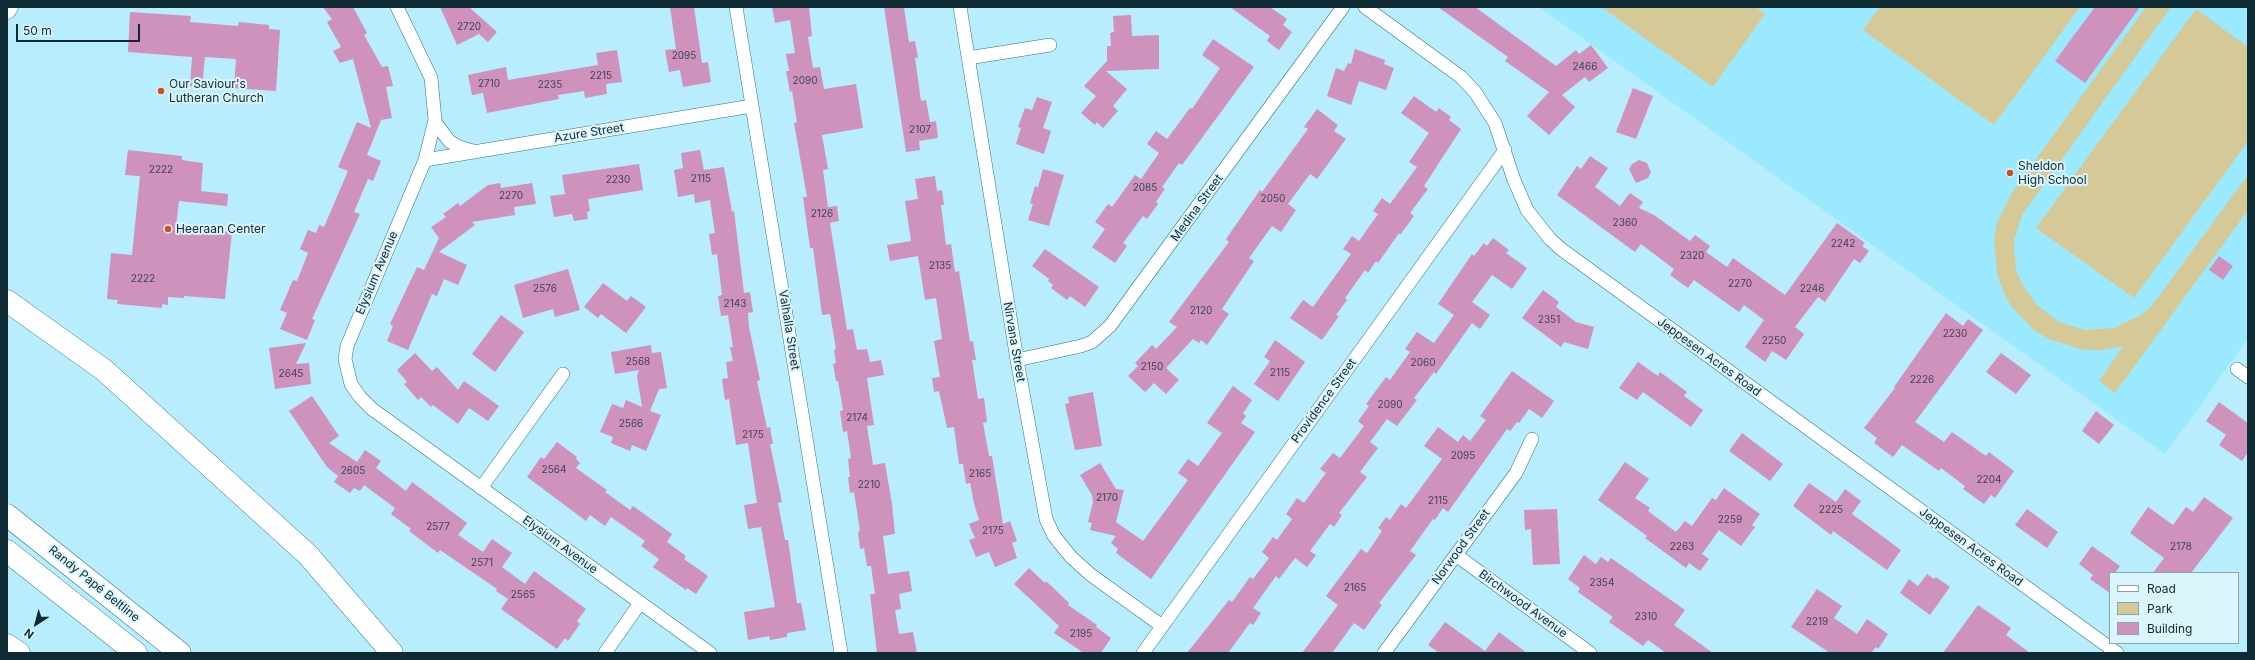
<!DOCTYPE html>
<meta charset="utf-8">
<style>
body{margin:0}
#map{position:relative;width:2255px;height:660px;overflow:hidden;background:#b7edfc;font-family:Inter,sans-serif}
canvas{display:block}
.frame{position:absolute;inset:0;border:8px solid #0e2a32;pointer-events:none}
.legend{position:absolute;left:2109px;top:572px;width:130px;height:72px;box-sizing:border-box;background:#dbf5fc;border:1px solid #89a4ab;margin:0;padding:5px 7px;list-style:none;font-size:12px;color:#0e2a32}
.legend li{display:flex;align-items:center;gap:8px;height:20px}
.legend b{width:20px;border:1px solid #89a4ab}
.north{position:absolute;left:16px;top:604px;width:40px;height:40px;-webkit-text-stroke:3px #dbf5fc;paint-order:stroke;rotate:216deg;font-size:11px;font-weight:700;line-height:16px;text-align:center;color:#0e2a32}
.north::after{content:'';display:block;margin:auto;width:14px;height:18px;background:#0e2a32;clip-path:polygon(50% 0,100% 100%,50% 72%,0 100%)}
.scale{position:absolute;left:16px;top:24px;width:124px;height:18px;box-sizing:border-box;border:2px solid #0e2a32;border-top:0;padding-left:5px;font-size:12px;line-height:14px;white-space:nowrap;color:#0e2a32;-webkit-text-stroke:3px #dbf5fc;paint-order:stroke}
</style>
<div id="map">
<canvas width="2255" height="660"></canvas>
<div class="frame"></div>
<ul class="legend">
<li><b style="height:5px;background:#fff"></b>Road</li>
<li><b style="height:11px;background:#d5ca97"></b>Park</li>
<li><b style="height:11px;background:#ce92bd"></b>Building</li>
</ul>
<div class="north">N</div>
<div class="scale">50 m</div>
</div>
<script>
const c = document.querySelector('canvas').getContext('2d');
c.lineJoin = 'round';
function fill(path, color) {
  c.fillStyle = color;
  c.fill(path, 'evenodd');
}
function shape(rows) {
  const path = new Path2D();
  for (const r of rows) {
    path.moveTo(r[0], r[1]);
    for (let i = 2; i < r.length; i += 2) path.lineTo(r[i], r[i + 1]);
  }
  return path;
}
function strokePath(path, color, width, dash) {
  c.strokeStyle = color;
  c.lineWidth = width;
  c.lineCap = dash ? 'butt' : 'round';
  c.setLineDash(dash || []);
  c.stroke(path);
}
function write(font, color, halo, rows, align = 'center') {
  c.font = font + ' Inter,sans-serif';
  c.lineWidth = 4;
  c.setLineDash([]);
  c.textBaseline = 'middle';
  c.strokeStyle = halo;
  c.fillStyle = color;
  for (const [text, x, y, turn = 0] of rows) {
    c.save();
    c.translate(x, y);
    c.rotate((+turn || 0) * Math.PI / 180);
    c.textAlign = isNaN(turn) ? turn : align;
    if (halo) c.strokeText(text, 0, 0);
    c.fillText(text, 0, 0);
    c.restore();
  }
}
fill(shape([
 [1539,7,2248,7,2248,339,2165,454]
]), '#9ae9ff');
fill(shape([
 [1601,7,1756,7,1765,14,1713,87],
 [1880,7,2080,7,1994,125,1863,30],
 [2146,7,2171,7,2022,215,2014,241,2016,269,2021,282,2037,305,2059,322,2086,330,2114,328,2139,316,2150,308,2248,175,2248,210,2115,393,2099,381,2123,346,2102,350,2084,350,2051,340,2035,331,2011,306,2003,291,1997,274,1994,240,1997,222,2013,191],
 [2196,9,2248,47,2248,141,2134,298,2036,228]
]), '#d5ca97');
fill(shape([
 [323,7,353,7,367,33,364,35,382,67,388,66,393,86,386,87,392,118,381,120,367,155,381,161,373,181,368,179,354,212,360,214,312,319,315,320,307,340,280,329,287,313,280,310,293,280,297,281,308,253,300,249,308,230,316,233,319,225,324,227,348,171,338,167,357,122,371,128,353,59,340,63,333,51,341,47,327,22,332,19],
 [440,7,469,7,497,32,488,42,479,34,457,45],
 [670,7,694,7,702,63,708,62,711,82,683,87,680,70,669,72,665,50,676,49],
 [772,7,809,7,812,36,808,37,813,68,820,67,824,89,856,84,863,128,822,135,828,169,823,170,828,207,837,206,839,221,830,223,847,330,853,329,857,350,867,349,870,362,881,360,884,375,867,378,874,425,867,426,873,465,885,463,892,504,895,534,883,536,888,574,909,571,912,591,899,594,901,609,895,610,899,634,913,632,917,653,877,653,870,594,875,594,871,566,867,566,864,548,860,549,858,532,860,531,854,492,850,493,848,477,850,477,848,459,851,458,847,431,843,432,840,411,843,410,838,381,836,381,833,364,836,363,834,350,836,349,830,314,822,315,813,248,810,248,803,197,807,197,794,123,797,122,792,91,790,92,786,71,789,71,786,54,795,53,790,20,775,23],
 [884,7,904,7,909,42,915,41,918,58,915,58,921,101,926,100,930,122,936,121,938,138,919,141,920,150,906,152],
 [1230,7,1270,7,1287,19,1283,25,1292,32,1279,50,1267,41,1270,36],
 [1438,7,1475,7,1556,66,1576,50,1579,54,1591,45,1608,68,1589,82,1585,77,1562,95,1575,107,1549,135,1527,116,1549,92,1505,61,1508,57],
 [2095,7,2140,7,2085,83,2055,61],
 [130,12,191,16,190,22,238,26,239,22,269,25,269,29,280,30,276,91,234,88,236,59,205,57,202,87,190,86,192,57,128,52],
 [1131,15,1132,36,1159,35,1159,69,1106,71,1127,89,1113,106,1118,111,1103,128,1097,122,1095,125,1081,113,1096,96,1084,86,1107,61,1107,46,1111,46,1110,33,1114,32,1113,16],
 [1213,39,1254,67,1182,165,1179,163,1162,187,1165,189,1156,202,1158,204,1147,219,1143,216,1123,243,1127,246,1115,263,1092,247,1105,229,1095,222,1108,204,1112,207,1135,175,1141,179,1159,153,1147,144,1156,131,1167,139,1190,108,1192,109,1220,68,1202,55],
 [1355,49,1385,60,1384,64,1394,68,1386,90,1359,81,1351,105,1327,96,1336,68,1344,71,1348,63,1351,64],
 [617,50,622,82,606,84,607,94,585,98,584,91,558,95,559,99,487,113,483,93,472,95,468,75,506,67,508,80,598,65,596,53],
 [1633,88,1653,96,1636,139,1616,132],
 [1414,96,1436,112,1439,108,1451,117,1449,120,1461,129,1424,186,1428,189,1410,213,1414,216,1400,235,1399,233,1378,263,1376,261,1368,273,1365,270,1345,298,1347,300,1336,315,1339,316,1322,340,1290,318,1303,300,1313,307,1351,254,1343,249,1352,236,1359,241,1378,214,1373,211,1382,198,1390,204,1417,167,1409,162,1429,133,1401,113],
 [1037,97,1052,102,1043,128,1051,131,1044,154,1016,144,1021,128,1018,127,1025,108,1032,110],
 [1317,109,1338,125,1334,131,1346,139,1317,179,1310,174,1288,204,1296,210,1281,232,1272,226,1249,258,1254,261,1222,309,1229,314,1207,345,1201,340,1199,343,1193,339,1166,368,1179,380,1166,394,1154,383,1145,392,1128,376,1138,366,1135,363,1152,345,1156,349,1177,327,1169,322,1229,242,1226,239,1260,190,1262,192,1308,129,1304,127],
 [128,150,182,156,182,160,203,163,201,191,228,194,227,206,179,201,176,226,232,232,225,299,184,296,184,298,168,297,168,305,162,304,162,308,117,304,118,300,107,299,111,253,132,255,140,176,125,175],
 [700,150,704,170,724,167,732,212,734,211,744,293,750,292,753,312,748,313,749,327,760,380,757,381,767,428,770,427,773,444,770,444,782,502,778,503,785,540,788,540,797,603,801,603,806,630,787,633,787,637,770,640,769,636,748,640,744,612,775,607,761,527,748,529,744,505,757,503,748,443,736,445,729,399,725,400,722,379,728,378,726,362,733,361,730,347,733,347,728,315,721,316,718,296,722,295,717,254,712,255,709,234,715,233,710,200,695,203,694,194,678,197,674,170,683,168,681,153],
 [1590,156,1608,168,1595,187,1620,206,1630,193,1643,202,1639,208,1654,215,1690,241,1695,235,1710,246,1706,252,1727,267,1733,258,1785,295,1837,223,1865,243,1862,246,1869,251,1860,263,1854,259,1825,302,1818,297,1795,327,1804,334,1786,360,1772,351,1765,362,1745,347,1764,320,1744,305,1739,312,1694,280,1688,288,1670,275,1674,269,1641,244,1635,252,1557,195,1577,166,1581,169],
 [1639,160,1647,163,1651,172,1648,178,1636,183,1629,169,1632,164],
 [639,164,643,190,588,199,590,211,587,212,588,219,574,221,572,214,554,217,550,196,565,194,562,175],
 [1043,169,1064,175,1049,226,1028,220,1033,204,1030,203,1035,186,1038,187],
 [935,176,937,191,942,190,944,205,941,205,946,245,951,244,955,272,959,271,970,342,973,341,976,360,972,360,978,399,984,398,987,422,983,423,989,456,992,456,1003,524,1010,521,1017,541,1012,543,1017,558,995,567,989,552,976,557,969,540,975,538,969,524,979,520,974,503,970,483,966,484,963,464,959,464,954,427,947,428,939,391,934,392,932,378,940,377,934,341,942,339,936,298,925,300,918,256,890,261,887,245,911,241,905,201,918,199,915,179],
 [500,183,501,188,532,183,536,204,514,207,515,215,472,222,475,225,439,252,467,265,458,285,444,279,437,296,432,294,408,350,387,341,393,326,390,324,417,267,424,270,439,238,431,227,446,217,443,214,458,203,460,206,488,185],
 [1493,238,1509,250,1506,253,1527,268,1512,289,1492,275,1472,302,1490,315,1480,329,1472,323,1436,374,1434,372,1414,398,1417,400,1397,426,1387,419,1370,442,1378,448,1360,472,1367,477,1339,513,1342,515,1334,527,1330,524,1310,551,1316,555,1307,567,1295,558,1279,579,1276,576,1253,608,1261,613,1253,625,1250,623,1228,653,1187,653,1229,600,1232,602,1250,577,1253,579,1269,558,1262,552,1273,537,1277,540,1292,519,1286,514,1297,498,1304,503,1326,473,1320,469,1333,453,1340,458,1364,426,1358,421,1369,406,1366,404,1386,377,1390,380,1410,352,1405,349,1417,332,1434,343,1454,315,1438,304,1472,254,1474,256,1484,243,1487,246],
 [1045,249,1099,287,1085,307,1070,296,1067,300,1051,288,1053,285,1048,281,1049,279,1032,266],
 [2219,256,2233,266,2223,280,2209,270],
 [568,269,580,310,555,317,553,309,523,318,514,285],
 [603,283,627,301,631,296,646,307,626,333,601,314,598,318,584,307],
 [1543,290,1559,302,1556,307,1576,322,1594,327,1588,349,1564,342,1561,347,1522,318],
 [1946,313,1963,326,1968,319,1983,330,1915,422,1944,442,1952,432,1986,456,1989,452,2014,471,1995,498,1991,495,1984,504,1963,489,1965,486,1941,468,1939,471,1902,445,1893,457,1874,443,1877,438,1864,428,1895,388,1894,387],
 [501,315,524,332,495,372,472,354],
 [1275,340,1305,362,1278,401,1254,384,1270,361,1264,357],
 [306,343,296,364,309,363,311,384,275,389,269,348],
 [651,345,652,353,661,352,667,388,659,389,650,411,661,415,646,451,632,445,630,451,611,443,613,437,600,432,612,404,623,408,626,400,642,407,637,376,639,370,615,374,611,352],
 [415,353,432,371,437,367,458,390,464,381,499,406,488,421,469,408,458,424,433,405,431,407,421,397,418,400,404,384,407,382,397,370],
 [2001,353,2031,375,2016,394,1986,372],
 [1638,362,1658,376,1660,372,1687,392,1684,396,1703,410,1691,427,1643,392,1637,400,1619,388],
 [1512,371,1554,401,1542,418,1529,409,1519,423,1517,422,1510,431,1507,429,1448,512,1443,508,1435,520,1433,519,1410,551,1416,555,1379,603,1382,605,1364,630,1354,623,1332,653,1302,653,1338,605,1326,596,1361,549,1367,553,1382,531,1378,528,1386,517,1390,520,1401,504,1406,508,1442,459,1424,446,1438,427,1458,442,1463,435,1470,441,1486,420,1480,416],
 [1233,386,1252,400,1243,413,1246,416,1241,423,1255,432,1151,579,1116,553,1118,549,1111,543,1116,536,1090,530,1092,523,1088,522,1093,502,1092,495,1080,475,1100,463,1116,489,1124,490,1116,522,1143,541,1188,480,1178,473,1188,459,1198,466,1222,433,1207,423],
 [1093,392,1102,446,1075,450,1065,404,1069,403,1068,397],
 [312,396,339,436,329,443,357,462,365,450,381,461,376,468,406,491,412,482,467,523,458,535,483,552,492,539,512,553,502,567,525,584,534,571,586,609,577,621,580,624,568,641,565,638,557,649,501,609,508,599,496,591,497,589,440,550,438,553,409,531,411,529,391,514,395,508,364,485,360,491,354,488,350,493,334,482,338,476,327,467,289,411],
 [2219,402,2248,423,2248,452,2242,461,2219,445,2226,435,2206,421],
 [2096,411,2114,425,2099,444,2082,431],
 [1742,433,1783,464,1770,481,1729,451],
 [557,442,577,457,576,459,580,463,576,468,607,490,605,492,630,510,633,506,672,534,667,542,686,556,684,559,708,576,696,594,687,588,686,590,653,567,659,559,641,546,645,541,611,517,605,526,590,515,586,521,527,477,541,457,544,459],
 [1625,462,1649,479,1635,498,1650,508,1648,511,1676,532,1685,521,1692,526,1712,498,1716,500,1724,488,1760,514,1752,525,1755,527,1741,546,1719,530,1702,554,1709,559,1700,571,1689,563,1686,568,1645,538,1647,536,1598,500],
 [1809,483,1836,502,1845,489,1861,501,1852,514,1901,550,1887,570,1833,531,1831,535,1793,506],
 [2204,497,2233,518,2191,573,2153,573,2164,558,2130,533,2148,507,2173,525,2186,507,2193,512],
 [1557,509,1560,564,1533,565,1531,529,1525,530,1524,510],
 [2027,509,2058,532,2047,548,2015,525],
 [2092,546,2120,566,2115,573,2110,573,2110,593,2090,579,2093,575,2079,564],
 [1584,555,1596,564,1601,557,1608,562,1611,558,1685,610,1674,625,1713,653,1666,653,1648,640,1643,646,1609,622,1613,617,1578,592,1580,588,1568,579],
 [1029,568,1045,583,1046,581,1069,603,1068,605,1097,625,1096,627,1111,638,1101,653,1084,653,1054,633,1059,626,1014,584],
 [1927,574,1934,579,1936,577,1950,587,1930,615,1900,593,1909,579,1918,586],
 [1817,589,1842,606,1834,618,1857,634,1867,619,1888,634,1878,649,1876,647,1871,653,1830,653,1791,627],
 [1978,605,2011,628,2006,635,2030,653,1943,653],
 [1445,622,1485,651,1499,632,1527,653,1439,653,1428,645]
]), '#ce92bd');
const street = shape([
 [397,7,431,78,435,120,425,160,347,346,345,359,351,384,360,397,372,409,710,653],
 [736,7,841,653],
 [960,7,1017,360,1046,519,1054,536,1071,557,1091,575,1162,626],
 [1365,7,1461,77,1475,92,1495,123,1514,180,1527,210,1550,239,1561,249,2117,653],
 [968,58,1050,45],
 [435,122,449,141,459,147,473,151],
 [425,160,752,106],
 [1017,360,1081,346,1092,342,1110,326,1343,7],
 [2237,369,2248,377],
 [481,488,563,374],
 [1456,555,1590,653],
 [605,653,640,603],
 [1143,653,1505,150],
 [1384,653,1516,473,1532,439]
]);
const secondary = shape([
 [7,10,9,7]
]);
const highway = shape([
 [7,301,104,370,308,555,392,653],
 [7,515,180,653],
 [7,551,136,653],
 [7,645,19,653]
]);
strokePath(street, '#2f7384', 14);
strokePath(secondary, '#2f7384', 19);
strokePath(highway, '#2f7384', 23);
strokePath(street, '#fff', 13);
strokePath(secondary, '#fff', 18);
strokePath(highway, '#fff', 22);
for (const [x, y, r, color] of [
 [161,91,4,"#d34b1e"],
 [2010,173,4,"#d34b1e"],
 [168,229,4,"#d34b1e"]
]) {
  const dot = new Path2D();
  dot.arc(x, y, r, 0, 2 * Math.PI);
  c.fillStyle = color;
  c.fill(dot);
  strokePath(dot, '#dbf5fc', 1.5);
}
write('10px', '#3e4455', null, [
 ["2720",469,27],
 ["2095",684,56],
 ["2466",1585,67],
 ["2215",601,76],
 ["2090",805,81],
 ["2710",489,84],
 ["2235",550,85],
 ["2107",920,130],
 ["2222",161,170],
 ["2115",701,179],
 ["2230",618,180],
 ["2085",1145,188],
 ["2270",511,196],
 ["2050",1273,199],
 ["2126",822,214],
 ["2360",1625,223],
 ["2242",1843,244],
 ["2320",1692,256],
 ["2135",940,266],
 ["2222",143,279],
 ["2270",1740,284],
 ["2576",545,289],
 ["2246",1812,289],
 ["2143",735,304],
 ["2120",1201,311],
 ["2351",1549,320],
 ["2230",1955,334],
 ["2250",1774,341],
 ["2568",638,362],
 ["2060",1423,363],
 ["2150",1152,367],
 ["2115",1280,373],
 ["2645",291,374],
 ["2226",1922,380],
 ["2090",1390,405],
 ["2174",857,418],
 ["2566",631,424],
 ["2175",753,435],
 ["2095",1463,456],
 ["2564",554,470],
 ["2605",353,471],
 ["2165",980,474],
 ["2204",1989,480],
 ["2210",869,485],
 ["2170",1107,498],
 ["2115",1438,501],
 ["2225",1831,510],
 ["2259",1730,520],
 ["2577",438,527],
 ["2175",993,531],
 ["2263",1682,547],
 ["2178",2181,547],
 ["2571",482,563],
 ["2354",1602,583],
 ["2165",1355,588],
 ["2565",523,595],
 ["2310",1646,617],
 ["2219",1817,622],
 ["2195",1081,634]
]);
write('12px', '#0e2a32', '#dbf5fc', [
 ["Our Saviour's",169,84],
 ["Lutheran Church",169,98],
 ["Sheldon",2018,166],
 ["High School",2018,180],
 ["Heeraan Center",176,229]
], 'left');
write('12px', '#0e2a32', '#dbf5fc', [
 ["Azure Street",589,133,-9],
 ["Medina Street",1197,208,-54],
 ["Elysium Avenue",377,273,-67],
 ["Valhalla Street",789,330,81],
 ["Nirvana Street",1014,342,80],
 ["Jeppesen Acres Road",1709,357,36],
 ["Providence Street",1324,401,-54],
 ["Elysium Avenue",560,545,36],
 ["Norwood Street",1461,547,-54],
 ["Jeppesen Acres Road",1971,547,36],
 ["Randy Papé Beltline",94,584,39],
 ["Birchwood Avenue",1523,604,36]
]);
</script>
